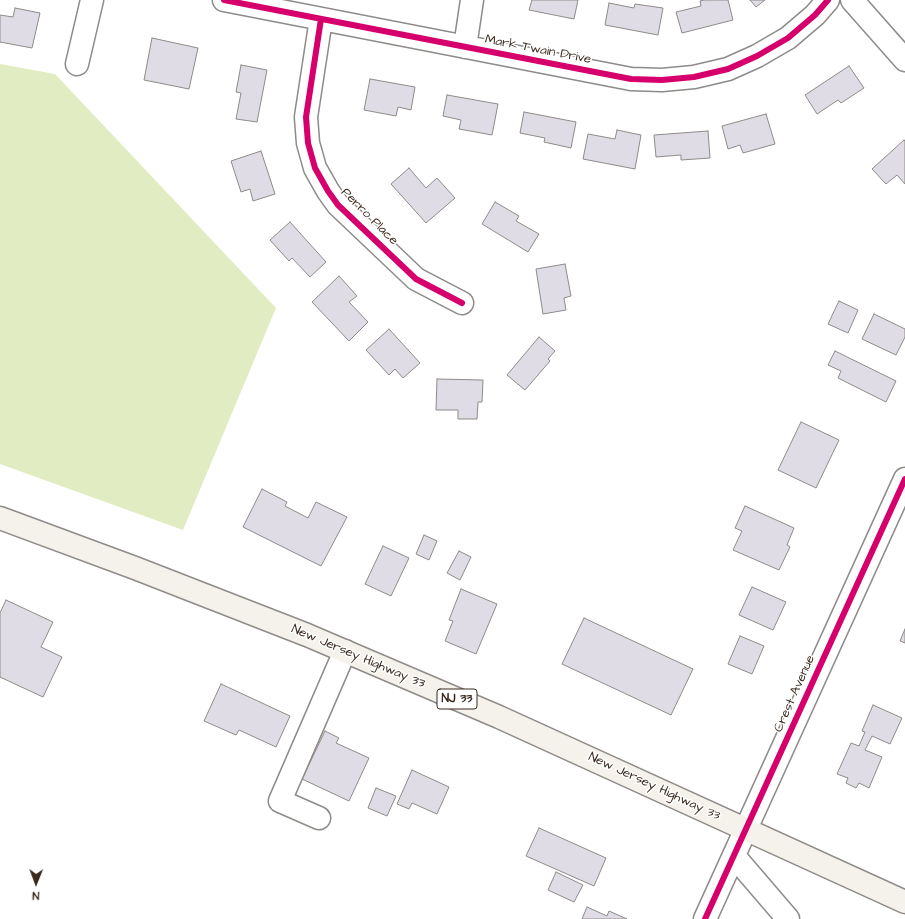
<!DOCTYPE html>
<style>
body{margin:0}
#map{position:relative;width:905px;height:919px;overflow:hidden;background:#fff;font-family:"Architects Daughter",sans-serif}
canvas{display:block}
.north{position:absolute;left:16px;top:863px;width:40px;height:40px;-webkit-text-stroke:3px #fff;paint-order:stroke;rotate:181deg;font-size:11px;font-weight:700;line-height:16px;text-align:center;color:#3b2a1e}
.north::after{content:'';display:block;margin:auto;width:14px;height:18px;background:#3b2a1e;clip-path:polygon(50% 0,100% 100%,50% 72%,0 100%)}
</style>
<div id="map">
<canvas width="905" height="919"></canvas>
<div class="north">N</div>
</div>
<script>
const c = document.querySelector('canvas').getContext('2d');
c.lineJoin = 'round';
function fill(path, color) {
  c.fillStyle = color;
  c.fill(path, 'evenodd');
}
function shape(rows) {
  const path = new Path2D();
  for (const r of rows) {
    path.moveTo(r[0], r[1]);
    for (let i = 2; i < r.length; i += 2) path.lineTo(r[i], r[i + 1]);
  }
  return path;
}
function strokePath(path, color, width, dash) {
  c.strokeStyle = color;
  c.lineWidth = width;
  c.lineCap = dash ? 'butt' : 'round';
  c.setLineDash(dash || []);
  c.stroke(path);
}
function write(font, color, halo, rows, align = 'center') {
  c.font = font + ' "Architects Daughter",sans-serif';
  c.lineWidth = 3;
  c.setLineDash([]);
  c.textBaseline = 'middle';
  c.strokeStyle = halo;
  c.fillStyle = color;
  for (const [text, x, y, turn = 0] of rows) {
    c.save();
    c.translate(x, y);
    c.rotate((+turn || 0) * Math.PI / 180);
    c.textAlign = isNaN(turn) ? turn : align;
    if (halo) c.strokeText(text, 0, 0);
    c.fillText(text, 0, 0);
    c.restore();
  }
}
fill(shape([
 [0,64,55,74,276,308,183,530,0,464]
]), '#e2ecc2');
const building = shape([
 [532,0,578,0,574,19,529,10,532,0],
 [704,0,728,0,733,20,682,33,676,12,701,6,700,1,704,0],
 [750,0,765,0,756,7,750,0],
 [609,3,634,8,635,4,663,8,658,35,605,25,609,3],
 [15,8,40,13,32,48,0,42,0,15,13,17,15,8],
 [152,38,198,48,189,89,144,80,152,38],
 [241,65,267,70,257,122,236,119,241,93,236,92,241,65],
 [849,66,864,88,841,103,838,100,817,114,805,95,849,66],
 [370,79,415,87,411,110,398,107,396,116,364,110,370,79],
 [447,95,498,104,492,135,459,129,461,120,443,116,447,95],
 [524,112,576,122,571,148,544,142,545,138,520,133,524,112],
 [766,114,775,144,743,153,740,145,728,149,722,126,766,114],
 [617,130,641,135,635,169,583,159,588,134,615,139,617,130],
 [708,131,710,158,681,160,681,155,656,157,654,135,708,131],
 [904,140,905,141,905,184,897,175,886,184,872,169,904,140],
 [261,151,275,194,253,201,250,189,241,192,231,161,261,151],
 [409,168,426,188,437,178,455,198,426,223,391,184,409,168],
 [495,202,519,216,516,221,539,234,528,252,482,224,495,202],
 [290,222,326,262,310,277,292,258,289,261,270,240,290,222],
 [565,264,571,296,564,298,566,310,543,314,536,269,565,264],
 [339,276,357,296,349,302,368,322,349,341,312,302,339,276],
 [839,301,858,310,848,333,828,324,839,301],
 [874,314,905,329,905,337,896,355,862,339,874,314],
 [389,329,420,363,403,378,395,369,389,375,366,350,389,329],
 [539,337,555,351,548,359,550,361,525,390,507,375,539,337],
 [835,351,896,381,886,402,838,378,841,371,828,365,835,351],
 [437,379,483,380,482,402,478,402,477,419,458,419,458,410,436,410,437,379],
 [801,422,839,440,816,488,778,470,801,422],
 [262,489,287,502,285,506,308,518,316,502,347,517,321,566,243,527,262,489],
 [745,506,794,528,787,545,790,547,779,570,733,550,742,531,735,528,745,506],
 [424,535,437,541,429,560,416,554,424,535],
 [383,546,409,558,391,596,365,584,383,546],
 [459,551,471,557,460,580,447,573,459,551],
 [752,587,786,602,773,630,739,615,752,587],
 [461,589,497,604,476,654,445,641,453,621,449,620,461,589],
 [6,600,53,622,41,647,62,657,43,697,0,677,0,613,6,600],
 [584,618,693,669,671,715,562,664,584,618],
 [905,629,905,643,900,641,905,629],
 [740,636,764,646,752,674,728,664,740,636],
 [221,684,290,716,276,747,239,730,236,735,204,721,221,684],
 [873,705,902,718,890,744,872,736,865,750,882,757,869,788,859,783,856,788,846,783,848,778,837,774,851,743,859,746,865,732,862,731,873,705],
 [325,731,339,738,336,743,369,758,349,801,302,779,325,731],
 [412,770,449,787,437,814,412,803,409,809,397,804,412,770],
 [376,788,396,796,387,816,368,808,376,788],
 [539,828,606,858,594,886,526,856,539,828],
 [556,872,583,885,574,902,548,890,556,872],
 [587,907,607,916,609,911,627,919,582,919,587,907]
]);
fill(building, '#e0dce6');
strokePath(building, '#8e8b88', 1);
const minor = shape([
 [224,0,631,79,662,80,694,77,728,69,757,56,788,38,815,15,828,0],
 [852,0,905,60],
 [321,19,306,117,308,143,315,168,328,191,338,205,416,279,462,303],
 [465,47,472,0],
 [77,64,92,0],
 [319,818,280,801,345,651],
 [734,856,788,919],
 [705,919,905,479]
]);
const major = shape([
 [0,518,135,568,307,635,499,717,905,902]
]);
strokePath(minor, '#8e8b88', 25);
strokePath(major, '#8e8b88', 25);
strokePath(minor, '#fff', 22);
strokePath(major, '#f5f1eb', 22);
strokePath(shape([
 [224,0,631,79,662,80,694,77,728,69,757,56,788,38,815,15,828,0],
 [321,19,306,117,308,143,315,168,328,191,338,205,416,279,462,303],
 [705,919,905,479]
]), '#d6006c', 6);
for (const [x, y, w] of [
 [457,699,40]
]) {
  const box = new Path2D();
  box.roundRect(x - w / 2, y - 10, w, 20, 3);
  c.fillStyle = '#fff';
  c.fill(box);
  strokePath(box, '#3b2a1e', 1);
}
write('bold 12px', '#3b2a1e', null, [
 ["NJ 33",457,699]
]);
write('13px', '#3b2a1e', '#fff', [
 ["Mark Twain Drive",538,50,11],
 ["Perro Place",369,217,45],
 ["New Jersey Highway 33",358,657,23],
 ["Crest Avenue",795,694,-66],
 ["New Jersey Highway 33",654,787,25]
]);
</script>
